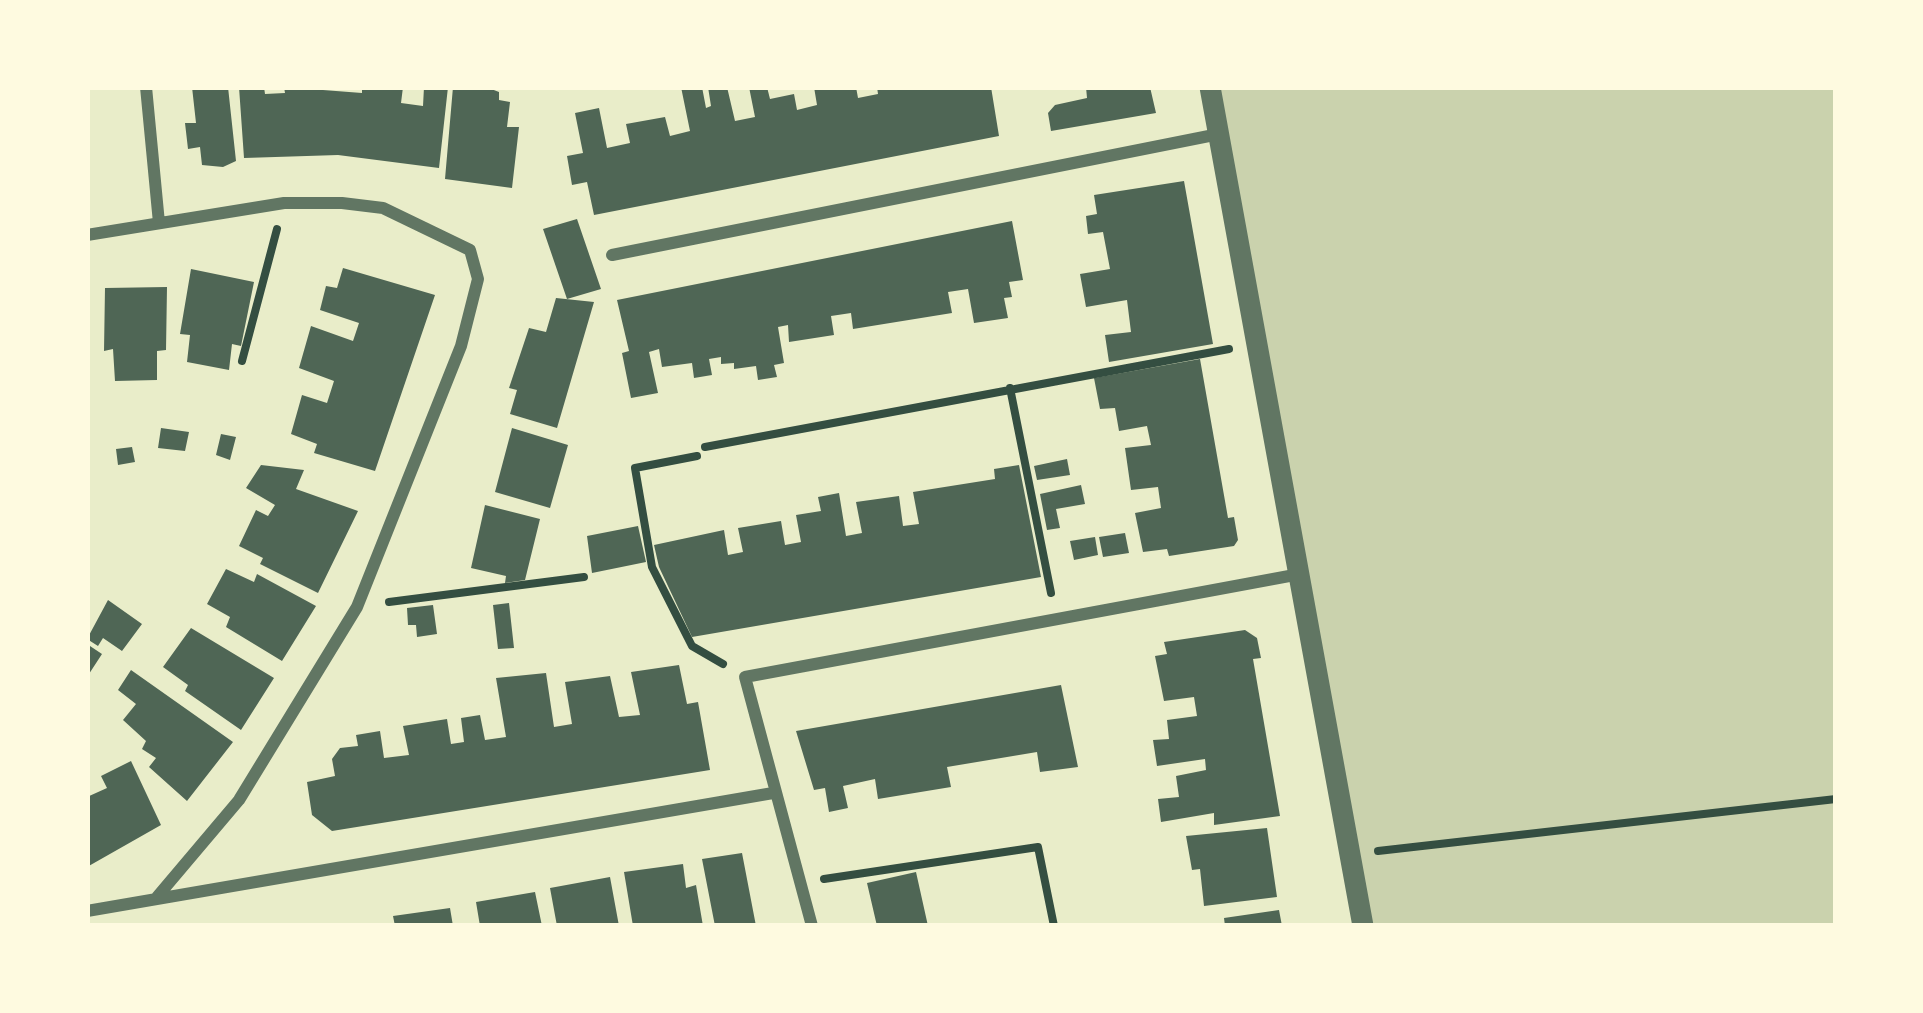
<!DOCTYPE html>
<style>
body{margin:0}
#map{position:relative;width:1923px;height:1013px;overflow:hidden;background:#e9edc9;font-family:"Titillium Web",sans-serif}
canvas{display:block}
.frame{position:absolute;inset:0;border:90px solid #fefae0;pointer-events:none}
</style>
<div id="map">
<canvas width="1923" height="1013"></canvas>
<div class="frame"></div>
</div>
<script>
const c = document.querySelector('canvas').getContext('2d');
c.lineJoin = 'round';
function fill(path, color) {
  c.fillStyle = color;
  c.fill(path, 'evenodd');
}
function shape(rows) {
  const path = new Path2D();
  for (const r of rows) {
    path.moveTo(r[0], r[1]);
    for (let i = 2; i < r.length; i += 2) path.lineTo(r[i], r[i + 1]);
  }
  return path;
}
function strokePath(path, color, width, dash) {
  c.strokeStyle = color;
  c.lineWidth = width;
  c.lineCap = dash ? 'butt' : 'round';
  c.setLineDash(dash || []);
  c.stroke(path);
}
fill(shape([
 [1210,87,1836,87,1836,924,1363,926]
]), '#cad2ad');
fill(shape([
 [192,87,228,87,236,161,223,167,202,165,200,147,188,149,185,123,196,123],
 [239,87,264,87,265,94,285,93,284,87,362,93,362,87,403,87,401,103,423,106,424,87,448,87,439,168,338,155,244,158],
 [453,87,486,87,499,92,499,100,510,102,507,127,519,127,512,188,445,179],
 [681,87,702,87,706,108,711,106,708,87,727,87,735,121,755,117,749,87,767,87,770,99,794,94,797,110,817,105,814,87,856,87,858,98,878,94,877,87,991,87,999,136,594,215,587,182,572,185,567,156,583,153,575,113,599,108,607,148,630,143,626,124,665,117,670,136,690,131],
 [1086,87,1150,87,1156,113,1051,131,1048,113,1055,105,1087,98],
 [1184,181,1213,344,1109,362,1105,335,1131,332,1127,300,1086,307,1080,274,1110,269,1103,232,1088,234,1086,216,1097,214,1094,195],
 [577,219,601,289,567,299,543,229],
 [1012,221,1023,280,1009,282,1012,297,1004,298,1008,318,974,323,968,289,948,292,952,313,853,329,851,313,831,316,834,335,789,342,788,325,778,327,784,363,774,365,777,377,758,380,756,366,734,369,734,363,721,364,721,357,709,359,712,375,694,378,692,363,662,367,659,349,649,352,658,393,631,398,622,353,629,351,617,300],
 [343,268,435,295,375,471,314,453,317,444,291,434,302,395,327,403,334,381,299,368,311,326,353,341,359,323,320,310,326,286,337,288],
 [191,269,254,282,241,346,232,344,229,370,187,362,190,335,180,334],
 [167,287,166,350,157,351,157,380,115,381,113,349,104,351,105,288],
 [556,298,594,302,557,428,510,414,517,390,509,388,529,328,546,332],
 [1200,359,1228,518,1234,517,1238,540,1234,546,1169,556,1167,549,1143,552,1135,513,1161,508,1158,487,1131,490,1125,448,1151,445,1147,426,1119,431,1115,408,1100,409,1094,378],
 [161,428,189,432,185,451,158,448],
 [512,428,568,445,550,508,495,492],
 [221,434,236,437,230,460,216,455],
 [132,447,135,462,118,465,116,449],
 [1067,459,1070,475,1037,480,1034,466],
 [261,465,304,470,296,489,358,511,318,593,260,564,263,558,239,546,256,510,268,516,275,505,246,488],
 [1019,465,1041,577,692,637,659,567,654,545,724,530,728,555,743,552,738,528,781,521,785,545,801,542,796,515,821,511,818,497,839,493,846,536,862,533,856,502,899,496,903,526,919,524,913,492,995,479,994,469],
 [1081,485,1085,504,1056,509,1060,528,1047,530,1040,494],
 [485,505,540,519,525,580,505,583,506,576,471,568],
 [638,526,646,562,592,573,587,536],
 [1125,533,1129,553,1103,557,1099,537],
 [1095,537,1098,555,1074,560,1070,541],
 [226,569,254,582,257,574,316,606,282,661,226,627,230,617,207,604],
 [108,600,142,624,122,651,103,638,98,646,87,639],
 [509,603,514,648,498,649,493,605],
 [433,605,437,634,417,637,416,625,408,625,407,608],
 [191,628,274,678,241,730,185,691,188,685,163,667],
 [1245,630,1257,638,1261,658,1253,659,1280,816,1214,825,1214,813,1161,822,1158,799,1179,797,1176,776,1206,770,1205,759,1157,766,1153,740,1169,739,1167,720,1197,716,1194,697,1164,701,1155,656,1167,654,1164,642],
 [87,644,102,654,87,677],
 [679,665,687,704,698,702,710,770,332,831,312,815,307,782,335,776,332,759,340,748,358,746,356,735,380,731,384,758,409,755,403,726,447,719,451,744,464,742,461,718,480,715,485,740,506,737,496,678,546,673,554,727,572,724,565,682,610,676,619,717,640,715,631,672],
 [131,670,233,742,187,801,149,767,156,758,142,749,146,741,123,720,136,704,118,690],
 [1061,685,1078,767,1040,772,1037,752,947,767,951,787,878,799,875,779,843,786,848,808,829,812,825,788,814,790,796,731],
 [131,761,161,825,87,867,87,797,107,788,101,776],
 [1267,828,1277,897,1204,906,1200,869,1192,870,1186,836],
 [742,853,756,926,715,926,702,859],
 [683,864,686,888,696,885,703,926,633,926,624,872],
 [916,872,928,926,877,926,867,883],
 [610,877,619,926,557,926,550,888],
 [535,892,542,926,480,926,476,902],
 [450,908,453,926,395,926,393,916],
 [1279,910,1282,926,1225,926,1224,918]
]), '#4f6655');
strokePath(shape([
 [242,361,277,229],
 [1010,388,1051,593],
 [705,447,1229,349],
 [697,456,635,468,652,567,692,646,723,664],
 [389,602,584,577],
 [1378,851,1836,799],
 [824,879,1038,847,1054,926]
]), '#344e41', 8);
strokePath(shape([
 [146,87,159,223],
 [87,235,284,203,342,203,383,208,470,250,478,279,461,346,357,607,239,800,157,897],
 [612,255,1219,134],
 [87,911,773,793],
 [812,926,745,677,1300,574]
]), '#617663', 12);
strokePath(shape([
 [1210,87,1363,926]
]), '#617663', 21);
</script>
